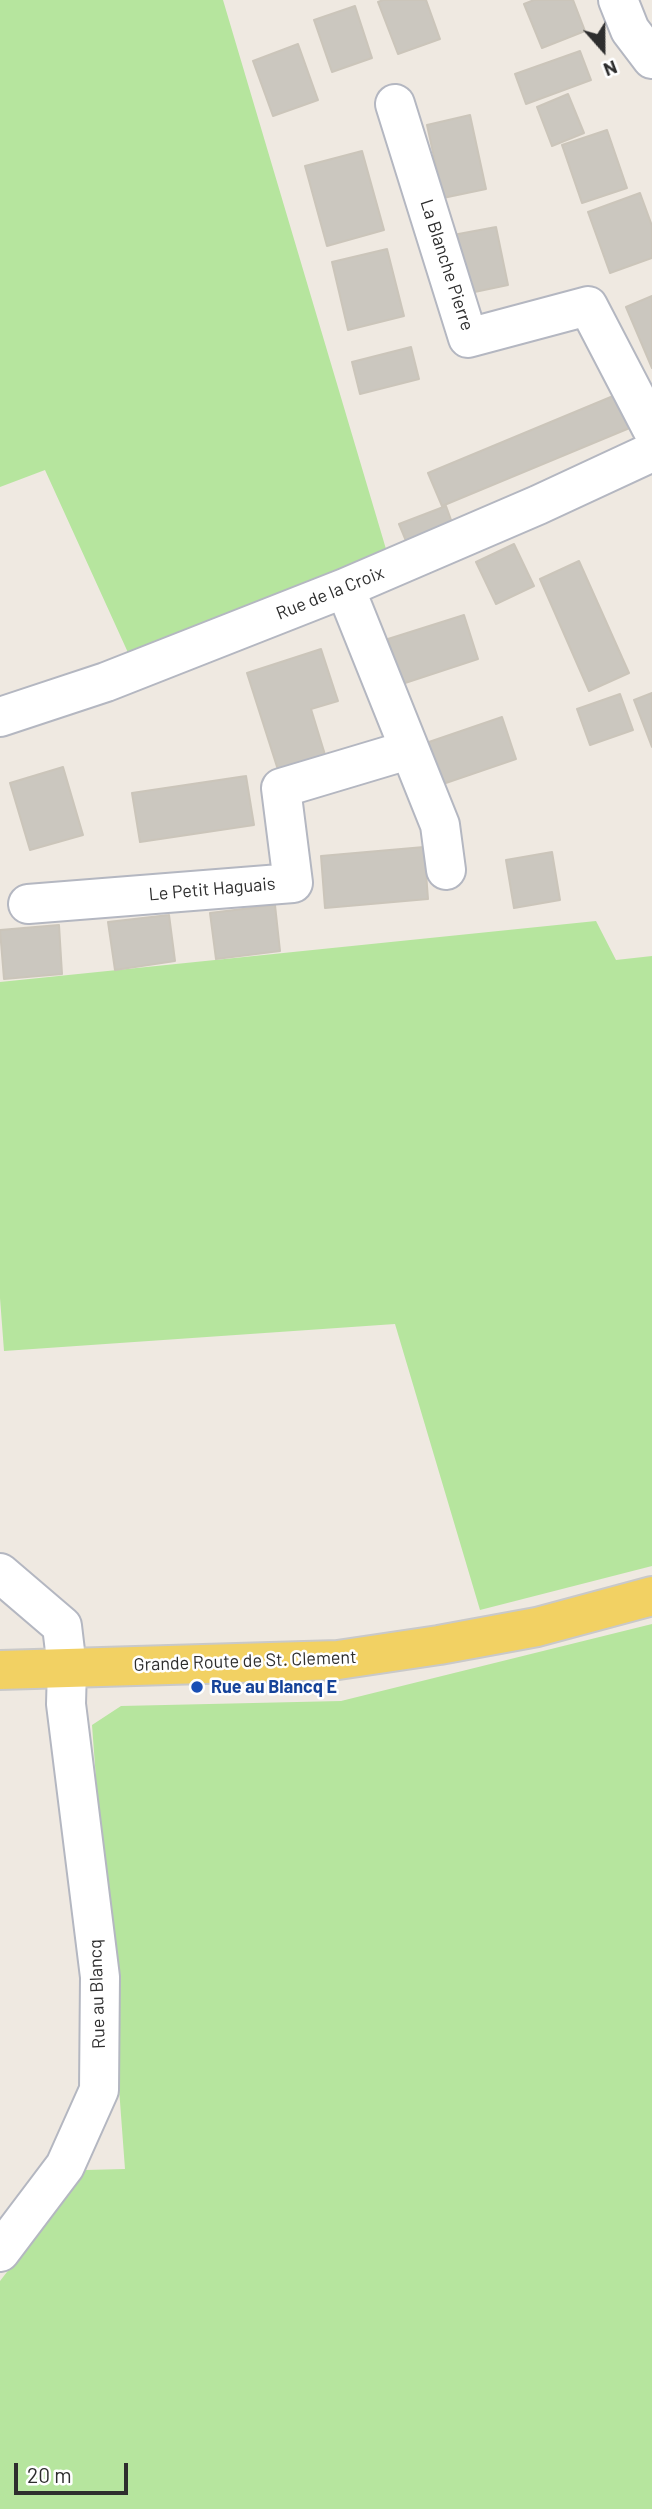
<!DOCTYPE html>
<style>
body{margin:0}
#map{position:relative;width:652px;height:2509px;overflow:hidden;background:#efe9e1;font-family:Barlow,sans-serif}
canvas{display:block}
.north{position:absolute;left:568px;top:14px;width:70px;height:70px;-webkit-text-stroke:5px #fff;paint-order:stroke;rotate:159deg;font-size:19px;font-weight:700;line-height:28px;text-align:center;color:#2e2e2e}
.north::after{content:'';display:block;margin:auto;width:24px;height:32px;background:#2e2e2e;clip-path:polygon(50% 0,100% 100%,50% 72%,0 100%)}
.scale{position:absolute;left:14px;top:2463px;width:114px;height:32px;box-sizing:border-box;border:4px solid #2e2e2e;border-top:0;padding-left:9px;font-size:21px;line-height:24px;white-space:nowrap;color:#2e2e2e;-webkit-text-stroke:5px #fff;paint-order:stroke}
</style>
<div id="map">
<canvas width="652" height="2509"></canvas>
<div class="north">N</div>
<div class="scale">20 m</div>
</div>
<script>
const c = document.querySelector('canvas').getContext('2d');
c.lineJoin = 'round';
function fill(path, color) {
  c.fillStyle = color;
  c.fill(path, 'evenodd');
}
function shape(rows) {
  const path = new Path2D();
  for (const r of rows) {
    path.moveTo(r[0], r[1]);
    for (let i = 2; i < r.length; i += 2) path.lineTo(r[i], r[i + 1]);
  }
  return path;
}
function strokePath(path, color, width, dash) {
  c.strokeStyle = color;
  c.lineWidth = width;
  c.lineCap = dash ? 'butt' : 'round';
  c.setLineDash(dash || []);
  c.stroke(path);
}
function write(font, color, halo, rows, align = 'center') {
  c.font = font + ' Barlow,sans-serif';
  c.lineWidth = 5;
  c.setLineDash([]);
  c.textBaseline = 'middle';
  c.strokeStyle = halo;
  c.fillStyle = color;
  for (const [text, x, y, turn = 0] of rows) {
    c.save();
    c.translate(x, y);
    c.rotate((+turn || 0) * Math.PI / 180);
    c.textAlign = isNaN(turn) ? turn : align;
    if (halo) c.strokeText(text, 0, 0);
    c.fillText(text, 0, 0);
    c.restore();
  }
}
fill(shape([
 [0,0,223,0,386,549,130,657,45,470,0,487],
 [596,921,616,960,652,956,652,1566,480,1610,395,1324,4,1351,0,1298,0,982],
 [652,1624,652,2509,0,2509,0,2281,86,2170,125,2169,92,1725,121,1706,341,1701]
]), '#b6e59e');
const building = shape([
 [383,0,426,0,440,39,398,54,378,2,383,0],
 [534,0,573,0,585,31,542,48,524,4,534,0],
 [355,6,372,58,332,72,314,20,355,6],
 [298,44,318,100,273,116,253,61,298,44],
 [580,51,591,80,526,104,515,74,580,51],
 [568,94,584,133,552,146,537,107,568,94],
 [470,115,486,189,443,198,427,125,470,115],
 [607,130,627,188,582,203,562,145,607,130],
 [362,151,384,230,327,246,305,166,362,151],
 [640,193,652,226,652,258,610,273,588,212,640,193],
 [496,227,508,285,465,294,453,235,496,227],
 [387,249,404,316,348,330,332,262,387,249],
 [652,296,652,368,626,307,652,296],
 [411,347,419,379,360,394,352,362,411,347],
 [618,394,632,427,442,506,428,473,618,394],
 [446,506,455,531,409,548,399,524,446,506],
 [514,544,534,586,496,604,476,562,514,544],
 [579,561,629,673,589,691,540,579,579,561],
 [464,615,478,659,402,684,388,639,464,615],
 [321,649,338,701,311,709,326,758,279,773,247,673,321,649],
 [652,693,652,747,634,700,652,693],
 [620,694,633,730,590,745,577,709,620,694],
 [502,717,516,759,440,785,426,743,502,717],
 [63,767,83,835,30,850,10,783,63,767],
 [246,776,254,825,140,842,132,793,246,776],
 [424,847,428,899,325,908,321,856,424,847],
 [552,852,560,900,514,908,506,860,552,852],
 [275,905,280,951,216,959,210,913,275,905],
 [169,915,175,961,115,970,108,922,169,915],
 [59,925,62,974,4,979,0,930,59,925]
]);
fill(building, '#cbc7bf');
strokePath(building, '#cbc5ba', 2);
const minor = shape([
 [618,0,630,30,652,59],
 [395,104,468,338,588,306,652,429],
 [345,588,440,825,446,870],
 [0,717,106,682,345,588,538,505,652,452],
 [28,904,293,883,281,788,408,750],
 [0,2252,65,2166,99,2090,100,1977,66,1704,67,1668]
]);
const secondary = shape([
 [0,1573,62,1626,67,1668]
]);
const primary = shape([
 [0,1670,338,1660,439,1645,537,1627,652,1596]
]);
strokePath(minor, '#b4b7c1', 42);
strokePath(secondary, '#b4b7c1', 42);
strokePath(primary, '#c9c9c9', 42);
strokePath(minor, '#fff', 38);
strokePath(secondary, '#fff', 38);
strokePath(primary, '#f2d163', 38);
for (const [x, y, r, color] of [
 [197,1687,7,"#1a4fb4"]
]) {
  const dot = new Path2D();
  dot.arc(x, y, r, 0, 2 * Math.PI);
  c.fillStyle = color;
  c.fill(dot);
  strokePath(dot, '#fff', 2.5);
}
write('18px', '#2e2e2e', '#fff', [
 ["La Blanche Pierre",447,265,72],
 ["Rue de la Croix",330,593,-22],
 ["Le Petit Haguais",212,889,-5],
 ["Grande Route de St. Clement",245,1661,-2],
 ["Rue au Blancq",97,1994,-92]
]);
write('bold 18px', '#164399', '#fff', [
 ["Rue au Blancq E",211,1687]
], 'left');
</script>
